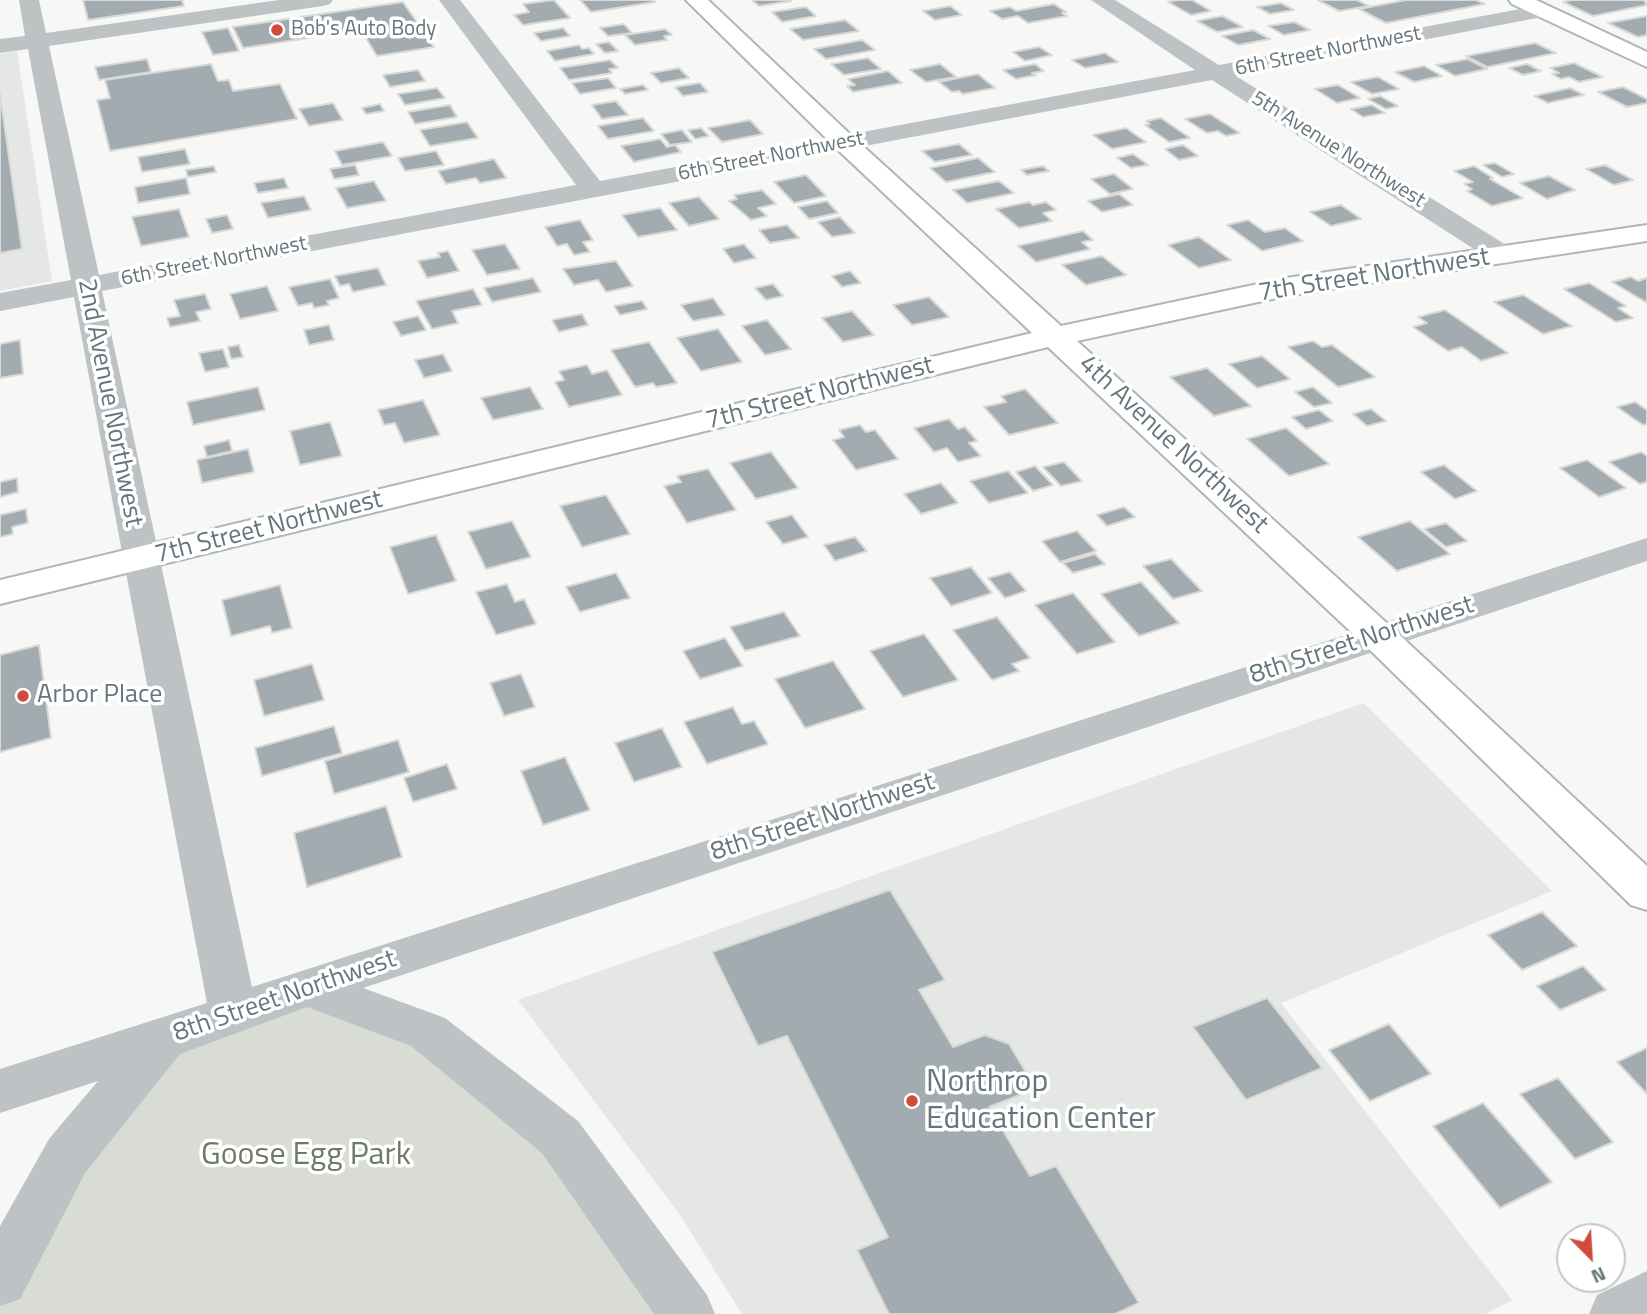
<!DOCTYPE html>
<style>
body{margin:0}
#map{position:relative;width:1647px;height:1314px;overflow:hidden;background:#f7f7f5;font-family:"Titillium Web",sans-serif}
canvas{display:block}
.north{position:absolute;left:1556px;top:1223px;width:70px;height:70px;box-sizing:border-box;background:#fff;border:2px solid #c2c8cb;border-radius:50%;rotate:156deg;font-size:19px;font-weight:700;line-height:28px;text-align:center;color:#66767d}
.north::after{content:'';display:block;margin:auto;width:24px;height:32px;background:#d04b3c;clip-path:polygon(50% 0,100% 100%,50% 72%,0 100%)}
</style>
<div id="map">
<canvas width="1647" height="1314"></canvas>
<div class="north">N</div>
</div>
<script>
const c = document.querySelector('canvas').getContext('2d');
c.lineJoin = 'round';
function fill(path, color) {
  c.fillStyle = color;
  c.fill(path, 'evenodd');
}
function shape(rows) {
  const path = new Path2D();
  for (const r of rows) {
    path.moveTo(r[0], r[1]);
    for (let i = 2; i < r.length; i += 2) path.lineTo(r[i], r[i + 1]);
  }
  return path;
}
function strokePath(path, color, width, dash) {
  c.strokeStyle = color;
  c.lineWidth = width;
  c.lineCap = dash ? 'butt' : 'round';
  c.setLineDash(dash || []);
  c.stroke(path);
}
function write(font, color, halo, rows, align = 'center') {
  c.font = font + ' "Titillium Web",sans-serif';
  c.lineWidth = 7;
  c.setLineDash([]);
  c.textBaseline = 'middle';
  c.strokeStyle = halo;
  c.fillStyle = color;
  for (const [text, x, y, turn = 0] of rows) {
    c.save();
    c.translate(x, y);
    c.rotate((+turn || 0) * Math.PI / 180);
    c.textAlign = isNaN(turn) ? turn : align;
    if (halo) c.strokeText(text, 0, 0);
    c.fillText(text, 0, 0);
    c.restore();
  }
}
fill(shape([
 [17,51,52,281,0,291,0,54],
 [1364,703,1552,891,1281,1003,1512,1300,1485,1314,742,1314,680,1215,518,1000]
]), '#e5e7e5');
fill(shape([
 [307,987,428,1032,560,1137,687,1314,0,1314,0,1280,163,1039]
]), '#d8dcd5');
const building = shape([
 [83,0,182,0,184,6,88,20,83,0],
 [554,0,570,18,523,25,514,15,529,12,523,4,554,0],
 [580,0,652,0,655,2,591,12,580,0],
 [752,0,790,0,791,1,759,6,752,0],
 [1178,0,1192,0,1211,11,1191,15,1168,2,1178,0],
 [1318,0,1357,0,1369,6,1339,11,1318,0],
 [1406,0,1476,0,1485,4,1386,23,1359,9,1406,0],
 [1572,0,1644,0,1647,5,1593,16,1563,2,1572,0],
 [403,2,434,47,377,56,361,30,243,48,233,27,403,2],
 [1281,3,1294,10,1270,14,1257,7,1281,3],
 [1054,4,1066,12,1062,13,1067,16,1028,23,1018,16,1002,19,990,11,1010,7,1016,11,1054,4],
 [950,6,962,15,935,20,923,11,950,6],
 [806,7,816,16,782,22,772,12,806,7],
 [1222,16,1243,27,1217,32,1197,21,1222,16],
 [1647,16,1647,35,1638,37,1608,23,1647,16],
 [845,20,859,31,803,40,790,29,845,20],
 [1294,22,1310,30,1284,35,1268,26,1294,22],
 [624,24,632,33,608,36,600,28,624,24],
 [228,28,239,51,213,55,202,32,228,28],
 [563,28,570,36,541,41,534,33,563,28],
 [665,29,672,35,664,36,667,40,635,45,625,35,665,29],
 [1253,30,1270,39,1238,45,1222,36,1253,30],
 [862,40,875,50,826,59,814,49,862,40],
 [609,42,618,51,605,53,596,44,609,42],
 [1535,43,1556,53,1487,67,1466,56,1535,43],
 [579,45,582,49,589,48,594,54,555,61,547,51,579,45],
 [1039,47,1052,55,1025,61,1013,52,1039,47],
 [1105,53,1118,62,1085,68,1072,60,1105,53],
 [868,58,881,69,844,75,831,64,868,58],
 [147,59,151,72,99,80,95,67,147,59],
 [1468,59,1487,69,1455,76,1436,65,1468,59],
 [610,60,618,68,609,69,612,73,569,80,560,68,610,60],
 [1574,63,1603,77,1579,82,1569,77,1561,79,1552,74,1559,73,1550,68,1574,63],
 [211,64,218,81,229,80,233,91,280,84,297,119,110,151,97,100,110,98,105,80,211,64],
 [940,64,956,77,926,82,910,70,940,64],
 [1035,64,1044,71,1032,73,1036,75,1016,79,1003,70,1035,64],
 [1527,64,1541,71,1523,75,1509,68,1527,64],
 [1424,66,1442,76,1414,82,1395,72,1424,66],
 [679,68,689,78,661,83,651,73,679,68],
 [418,70,425,81,390,87,383,75,418,70],
 [888,71,902,83,853,92,847,86,855,85,848,79,888,71],
 [978,74,995,88,963,94,959,91,952,92,939,82,978,74],
 [1378,77,1399,89,1372,94,1351,82,1378,77],
 [608,78,616,88,580,94,572,83,608,78],
 [700,83,708,92,683,96,675,87,700,83],
 [643,85,648,90,625,94,620,89,643,85],
 [1338,85,1360,98,1337,103,1315,89,1338,85],
 [1623,87,1647,99,1647,103,1627,107,1598,92,1623,87],
 [437,88,445,98,405,105,398,94,437,88],
 [1570,88,1584,95,1548,103,1534,96,1570,88],
 [0,94,22,249,0,253,0,94],
 [1380,96,1398,106,1386,109,1368,99,1380,96],
 [616,101,628,115,602,119,592,105,616,101],
 [333,103,343,120,309,126,299,109,333,103],
 [380,104,384,111,366,114,362,108,380,104],
 [450,105,457,117,415,124,408,112,450,105],
 [1372,105,1385,113,1363,117,1351,109,1372,105],
 [1210,114,1240,133,1226,136,1218,131,1207,133,1185,119,1210,114],
 [643,118,654,131,608,139,598,126,643,118],
 [1161,118,1190,138,1169,142,1145,125,1150,124,1146,121,1161,118],
 [750,120,763,134,722,142,708,128,750,120],
 [467,122,478,138,430,146,420,130,467,122],
 [701,128,709,136,695,139,688,130,701,128],
 [1126,128,1146,142,1112,149,1093,135,1126,128],
 [682,130,692,142,670,145,661,134,682,130],
 [660,139,667,147,675,145,681,152,634,162,621,146,660,139],
 [383,142,392,156,342,165,335,151,383,142],
 [959,144,972,155,935,162,922,151,959,144],
 [1183,145,1198,156,1179,160,1165,149,1183,145],
 [185,149,190,164,142,172,138,157,185,149],
 [436,151,444,165,405,171,398,158,436,151],
 [1133,154,1148,165,1131,168,1117,158,1133,154],
 [978,158,995,172,946,182,930,168,978,158],
 [494,159,506,178,480,183,476,178,446,184,438,171,494,159],
 [1495,163,1514,174,1502,177,1483,165,1495,163],
 [355,165,359,175,334,179,330,169,355,165],
 [1605,165,1633,180,1614,185,1586,169,1605,165],
 [214,166,216,172,188,177,186,170,214,166],
 [1043,166,1049,171,1027,175,1021,170,1043,166],
 [1474,166,1493,178,1490,179,1523,198,1492,206,1467,191,1472,189,1464,184,1473,182,1454,171,1474,166],
 [1114,174,1133,189,1110,194,1091,179,1114,174],
 [806,175,826,196,794,203,774,182,806,175],
 [1549,176,1575,190,1547,199,1520,183,1549,176],
 [186,178,190,194,138,203,135,187,186,178],
 [284,178,288,188,258,193,254,183,284,178],
 [374,181,386,201,347,208,336,188,374,181],
 [999,181,1014,193,967,203,953,190,999,181],
 [762,190,776,204,758,208,767,216,751,220,729,201,737,199,734,195,762,190],
 [1119,194,1133,205,1102,212,1088,201,1119,194],
 [304,196,311,210,268,218,261,203,304,196],
 [699,197,719,219,689,226,669,203,699,197],
 [827,201,838,213,809,219,798,207,827,201],
 [1029,202,1033,205,1046,202,1056,210,1043,213,1052,221,1019,228,996,209,1029,202],
 [1341,205,1361,219,1331,226,1310,212,1341,205],
 [660,208,677,230,638,237,622,215,660,208],
 [179,209,189,237,141,246,132,217,179,209],
 [227,215,233,229,212,233,206,219,227,215],
 [840,217,855,233,832,237,818,222,840,217],
 [580,220,593,240,583,242,590,252,574,255,567,244,557,246,545,227,580,220],
 [1248,220,1265,232,1285,228,1303,241,1262,251,1227,225,1248,220],
 [787,225,799,238,770,243,759,230,787,225],
 [1083,231,1093,240,1082,242,1090,249,1036,262,1018,246,1083,231],
 [1199,237,1231,260,1199,268,1168,245,1199,237],
 [505,244,520,269,487,275,472,250,505,244],
 [744,244,756,258,734,263,723,249,744,244],
 [448,251,459,271,427,278,418,261,440,257,438,253,448,251],
 [1102,256,1126,275,1086,285,1062,265,1102,256],
 [616,261,633,286,606,292,598,280,574,285,563,269,616,261],
 [378,268,386,285,353,292,349,284,340,286,335,276,378,268],
 [850,271,861,283,842,287,832,276,850,271],
 [1631,277,1638,281,1647,278,1647,303,1612,282,1631,277],
 [533,278,541,292,492,302,484,288,533,278],
 [330,279,339,298,327,301,329,305,314,308,312,303,298,306,289,287,330,279],
 [1589,283,1626,306,1618,308,1633,318,1616,322,1564,289,1589,283],
 [773,284,783,296,766,300,755,288,773,284],
 [267,286,278,311,240,319,230,294,267,286],
 [473,289,482,305,452,311,458,323,432,329,416,301,473,289],
 [205,294,211,309,196,312,200,321,170,327,167,318,180,316,174,300,205,294],
 [1523,295,1572,326,1543,334,1494,302,1523,295],
 [929,297,949,317,912,325,893,305,929,297],
 [713,298,725,315,693,321,681,305,713,298],
 [642,301,647,309,620,315,614,306,642,301],
 [1445,310,1508,353,1481,361,1462,347,1448,351,1413,327,1427,323,1418,317,1445,310],
 [852,311,874,335,843,342,822,318,852,311],
 [582,314,588,325,559,332,552,320,582,314],
 [418,316,426,330,401,336,393,322,418,316],
 [767,320,791,349,765,355,742,326,767,320],
 [329,325,334,340,309,345,304,330,329,325],
 [718,329,742,362,701,371,677,338,718,329],
 [20,340,23,374,0,378,0,344,20,340],
 [1313,341,1322,347,1332,345,1375,377,1338,387,1288,347,1313,341],
 [649,342,677,383,656,387,653,383,635,387,611,350,649,342],
 [239,345,243,357,231,359,228,347,239,345],
 [223,349,229,367,205,372,199,353,223,349],
 [443,354,452,371,424,378,415,360,443,354],
 [1262,356,1290,379,1257,388,1229,364,1262,356],
 [587,365,592,374,607,370,622,395,569,407,555,382,564,380,559,371,587,365],
 [1207,368,1251,406,1214,416,1170,377,1207,368],
 [258,387,265,410,193,425,187,402,258,387],
 [530,387,543,409,493,420,481,398,530,387],
 [1313,387,1332,403,1314,407,1295,392,1313,387],
 [1025,389,1058,423,1009,435,984,407,1006,402,1001,396,1025,389],
 [423,400,440,435,404,443,395,423,384,425,378,410,423,400],
 [1635,402,1647,410,1647,424,1643,425,1617,407,1635,402],
 [1371,409,1386,421,1367,426,1353,414,1371,409],
 [1319,410,1333,421,1306,429,1292,417,1319,410],
 [949,419,958,429,965,427,977,441,969,443,981,456,958,462,947,448,934,452,914,428,949,419],
 [330,422,342,456,300,465,290,431,330,422],
 [860,425,866,432,875,430,898,459,856,470,833,440,844,437,839,430,860,425],
 [1286,428,1329,464,1289,476,1247,439,1286,428],
 [229,440,232,451,207,457,204,446,229,440],
 [248,449,254,472,202,483,197,460,248,449],
 [771,452,798,488,756,499,730,463,771,452],
 [1641,452,1647,456,1647,482,1640,484,1609,462,1641,452],
 [1587,460,1626,488,1599,497,1560,468,1587,460],
 [1064,462,1082,481,1061,486,1043,467,1064,462],
 [1444,465,1477,491,1455,499,1421,472,1444,465],
 [1035,466,1053,485,1033,491,1016,472,1035,466],
 [708,469,736,510,687,523,664,486,681,482,677,476,708,469],
 [1008,471,1028,493,989,503,970,481,1008,471],
 [17,478,18,492,0,497,0,482,17,478],
 [941,483,958,503,921,514,904,494,941,483],
 [606,495,630,534,582,547,560,506,606,495],
 [1124,507,1135,517,1107,526,1097,515,1124,507],
 [26,509,28,523,12,527,13,534,0,537,0,515,26,509],
 [792,515,808,537,783,544,766,522,792,515],
 [512,521,531,557,486,569,468,532,512,521],
 [1410,521,1450,554,1397,571,1358,537,1410,521],
 [1446,523,1467,541,1446,547,1424,529,1446,523],
 [1077,531,1096,551,1060,562,1042,541,1077,531],
 [436,535,456,581,408,594,390,547,436,535],
 [855,537,867,551,835,561,824,545,855,537],
 [1095,554,1105,564,1073,573,1063,563,1095,554],
 [1171,559,1202,591,1173,599,1143,566,1171,559],
 [971,567,992,593,951,606,930,578,971,567],
 [1010,572,1026,591,1005,598,988,578,1010,572],
 [616,573,630,598,580,612,566,587,616,573],
 [1141,582,1179,623,1139,636,1101,594,1141,582],
 [507,584,515,602,524,599,536,624,496,635,476,592,507,584],
 [280,585,292,628,272,633,270,626,231,636,222,600,280,585],
 [1073,593,1115,642,1077,654,1035,605,1073,593],
 [784,612,800,636,745,651,730,627,784,612],
 [997,617,1030,658,1012,664,1019,671,992,680,953,630,997,617],
 [924,634,958,680,903,697,870,651,924,634],
 [725,638,743,666,700,679,683,651,725,638],
 [39,645,51,738,0,752,0,655,39,645],
 [833,661,865,709,805,728,775,679,833,661],
 [312,664,324,700,264,716,254,680,312,664],
 [521,674,535,707,504,716,490,683,521,674],
 [733,707,742,724,754,721,768,744,707,764,684,722,733,707],
 [334,726,342,753,262,776,255,748,334,726],
 [662,728,682,767,634,782,615,743,662,728],
 [398,740,409,772,334,794,325,761,398,740],
 [565,757,590,810,543,825,521,771,565,757],
 [447,764,457,789,413,802,404,778,447,764],
 [386,806,402,857,307,887,294,833,386,806],
 [890,890,945,980,919,990,953,1047,985,1035,1009,1044,1027,1074,1020,1095,989,1107,1030,1176,1056,1166,1139,1303,1115,1314,889,1314,857,1250,888,1237,787,1036,758,1046,712,952,890,890],
 [1542,912,1577,946,1522,970,1488,935,1542,912],
 [1583,966,1606,990,1560,1010,1537,986,1583,966],
 [1267,998,1322,1068,1246,1100,1193,1027,1267,998],
 [1389,1024,1431,1074,1370,1101,1329,1050,1389,1024],
 [1647,1048,1647,1094,1617,1062,1647,1048],
 [1558,1078,1613,1142,1575,1159,1520,1094,1558,1078],
 [1483,1103,1552,1182,1500,1208,1433,1126,1483,1103]
]);
fill(building, '#a2acb0');
strokePath(building, '#d9d9d7', 2);
const secondary = shape([
 [686,0,708,0,854,138,1061,326,1286,278,1647,225,1647,241,1286,296,1077,341,1391,627,1647,866,1647,910,1631,905,1365,645,1048,347,0,604,0,580,1032,333,836,148,686,0],
 [1509,0,1536,0,1647,52,1647,67,1512,4,1509,0]
]);
strokePath(secondary, '#afb6b9', 4);
fill(shape([
 [19,0,39,0,46,33,279,0,333,0,330,4,323,6,49,46,99,275,576,185,439,0,460,0,600,181,1195,70,1091,0,1115,0,1219,65,1542,5,1549,7,1553,11,1549,15,1542,17,1236,76,1514,250,1518,256,1514,262,1504,264,1494,262,1212,80,102,291,252,987,1647,538,1647,561,363,988,445,1018,578,1121,707,1295,715,1314,654,1314,542,1153,411,1046,307,1007,180,1054,85,1173,20,1299,0,1306,0,1226,49,1139,98,1081,0,1113,0,1069,207,1003,74,297,0,311,0,293,71,280,28,49,0,53,0,39,25,36,19,0],
 [1647,1271,1647,1314,1589,1314,1597,1295,1647,1271]
]), '#bdc2c4');
fill(secondary, '#fff');
for (const [x, y, r, color] of [
 [277,30,7,"#d04b3c"],
 [23,696,7,"#d04b3c"],
 [912,1101,7,"#d04b3c"]
]) {
  const dot = new Path2D();
  dot.arc(x, y, r, 0, 2 * Math.PI);
  c.fillStyle = color;
  c.fill(dot);
  strokePath(dot, '#fff', 2.5);
}
write('21px', '#66767d', '#fff', [
 ["Bob's Auto Body",291,30]
], 'left');
write('21px', '#66767d', '#fff', [
 ["6th Street Northwest",1328,52,-11],
 ["5th Avenue Northwest",1338,150,32],
 ["6th Street Northwest",771,157,-11],
 ["6th Street Northwest",214,262,-11]
]);
write('26px', '#66767d', '#fff', [
 ["7th Street Northwest",1374,276,-9],
 ["7th Street Northwest",820,394,-14],
 ["2nd Avenue Northwest",109,403,79],
 ["4th Avenue Northwest",1173,445,43],
 ["7th Street Northwest",269,528,-14],
 ["8th Street Northwest",1362,641,-18],
 ["8th Street Northwest",823,818,-18],
 ["8th Street Northwest",285,997,-19]
]);
write('26px', '#66767d', '#fff', [
 ["Arbor Place",37,696]
], 'left');
write('32px', '#66767d', '#fff', [
 ["Northrop",926,1083],
 ["Education Center",926,1120]
], 'left');
write('32px', '#6e7a68', '#fff', [
 ["Goose Egg Park",306,1156]
]);
</script>
